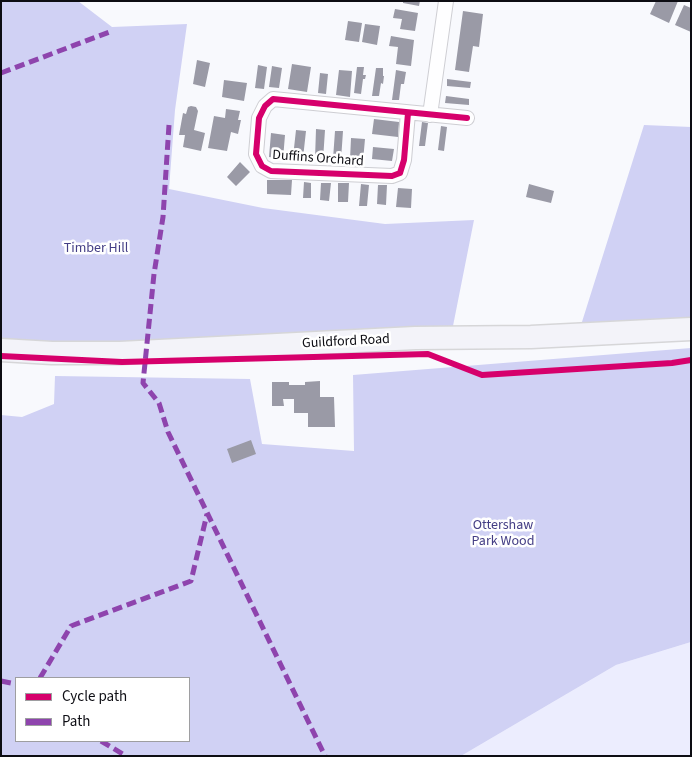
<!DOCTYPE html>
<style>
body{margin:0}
#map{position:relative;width:692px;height:757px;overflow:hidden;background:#f8f9fd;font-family:"Source Sans 3",sans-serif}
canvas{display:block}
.frame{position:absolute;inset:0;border:2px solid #0d0d13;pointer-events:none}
.legend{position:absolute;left:15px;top:677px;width:175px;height:65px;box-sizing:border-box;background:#fff;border:1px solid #9e9ea1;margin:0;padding:6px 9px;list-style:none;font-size:15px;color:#0d0d13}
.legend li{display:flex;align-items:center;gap:10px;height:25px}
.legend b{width:25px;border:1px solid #9e9ea1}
</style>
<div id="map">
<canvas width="692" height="757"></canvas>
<div class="frame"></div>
<ul class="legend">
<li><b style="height:6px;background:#d6006c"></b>Cycle path</li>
<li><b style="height:6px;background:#8e44ad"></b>Path</li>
</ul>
</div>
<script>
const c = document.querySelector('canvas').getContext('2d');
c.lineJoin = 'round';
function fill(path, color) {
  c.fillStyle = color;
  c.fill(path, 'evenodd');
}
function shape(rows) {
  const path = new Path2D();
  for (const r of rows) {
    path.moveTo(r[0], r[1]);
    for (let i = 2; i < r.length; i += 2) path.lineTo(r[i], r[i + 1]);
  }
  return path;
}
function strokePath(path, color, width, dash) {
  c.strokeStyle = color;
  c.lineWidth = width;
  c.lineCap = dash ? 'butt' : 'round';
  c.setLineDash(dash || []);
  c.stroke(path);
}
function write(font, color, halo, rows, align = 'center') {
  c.font = font + ' "Source Sans 3",sans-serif';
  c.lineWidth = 5;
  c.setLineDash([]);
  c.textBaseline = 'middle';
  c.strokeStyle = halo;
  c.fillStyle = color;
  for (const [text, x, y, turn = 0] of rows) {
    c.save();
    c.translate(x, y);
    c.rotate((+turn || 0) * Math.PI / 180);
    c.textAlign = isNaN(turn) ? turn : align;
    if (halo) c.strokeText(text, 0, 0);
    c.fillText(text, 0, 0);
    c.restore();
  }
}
fill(shape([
 [691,642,691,756,461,756,616,665]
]), '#ecedfe');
fill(shape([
 [1,1,78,1,112,27,187,24,175,110,169,189,263,208,385,224,474,220,452,331,90,344,1,339],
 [644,125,691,127,691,320,581,325],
 [691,348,691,642,616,665,461,756,1,756,1,415,22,417,54,404,55,376,250,379,262,444,354,451,353,375],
 [16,678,189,678,189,741,16,741]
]), '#d0d1f4');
fill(shape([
 [403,1,420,1,419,6,403,3],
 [656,1,678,1,669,23,650,14],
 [684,5,691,8,691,32,675,25],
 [395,9,418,13,415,31,400,29,402,19,393,18],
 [463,11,483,14,479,47,473,46,469,72,455,70],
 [348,21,362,23,359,42,345,40],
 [365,24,380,26,377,45,362,42],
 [391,36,414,40,411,66,396,64,398,47,389,46],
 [197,60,210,63,205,87,193,84],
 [292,64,311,67,307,92,288,89],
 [258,65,267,67,264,89,255,88],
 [272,66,282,68,279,88,269,87],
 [357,67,364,67,363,75,366,75,365,79,363,79,361,94,354,93],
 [376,68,383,68,383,76,384,76,383,84,381,83,379,96,372,96],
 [339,70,352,71,350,97,336,95],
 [396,70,406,72,404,84,401,84,399,100,392,100],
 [320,73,328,74,326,94,318,93],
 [447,79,471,82,470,88,447,86],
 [224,80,247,83,244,101,222,97],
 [446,96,469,99,469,105,445,103],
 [191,106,196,107,198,111,194,130,205,133,201,151,183,147,185,135,179,135,183,113,186,114,188,107],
 [226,109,240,111,238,120,241,120,238,134,231,132,227,151,208,148,214,116,225,118],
 [374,119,399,122,398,137,372,134],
 [422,122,428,123,425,146,419,146],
 [441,126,447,127,444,151,438,150],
 [316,129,325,130,323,160,315,159],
 [296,130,306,131,303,158,293,157],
 [335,131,343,131,341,160,333,159],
 [271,133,285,135,283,159,269,157],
 [351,138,365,139,363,161,350,160],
 [373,147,394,149,392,161,372,159],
 [240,162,250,172,236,186,227,177],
 [267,180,292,180,291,195,267,194],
 [304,182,311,183,311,198,303,198],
 [321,183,331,183,329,201,320,200],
 [338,183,349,183,348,202,338,202],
 [361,184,369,185,367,206,359,206],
 [529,184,554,191,551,203,526,197],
 [378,185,387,185,386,205,377,204],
 [398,188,412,189,411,208,396,207],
 [320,381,320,397,334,397,335,427,308,427,308,413,294,413,294,399,283,399,284,406,272,406,272,382,289,382,289,385,305,385,305,382],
 [251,440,256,454,232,463,227,449]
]), '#9a9aa6');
const street = shape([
 [408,113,404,160,400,173,392,176,271,171,262,166,256,154,259,118,265,106,273,99,467,118],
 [430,115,446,1]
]);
const primary = shape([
 [1,350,52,353,120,353,415,338,531,337,691,329]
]);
strokePath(street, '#ceced3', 16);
strokePath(primary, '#d6d6d8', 25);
strokePath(street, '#fefeff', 14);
strokePath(primary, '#f3f3f9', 22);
strokePath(shape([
 [1,73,112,31],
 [169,125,163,217,154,274,143,383,159,403,168,432,325,756],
 [40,678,71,626,191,581,207,514],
 [1,681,16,684],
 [101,741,126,756]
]), '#8e44ad', 5, [10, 5]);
strokePath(shape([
 [408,113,404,160,400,173,392,176,271,171,262,166,256,154,259,118,265,106,273,99,467,118],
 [1,356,122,362,428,354,482,375,672,363,691,360]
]), '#d6006c', 6);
write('14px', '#0d0d13', '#fff', [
 ["Duffins Orchard",318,159,4],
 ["Guildford Road",346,342,-3]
]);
write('14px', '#443e85', '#fff', [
 ["Timber Hill",96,249],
 ["Ottershaw",503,526],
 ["Park Wood",503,542]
]);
</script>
